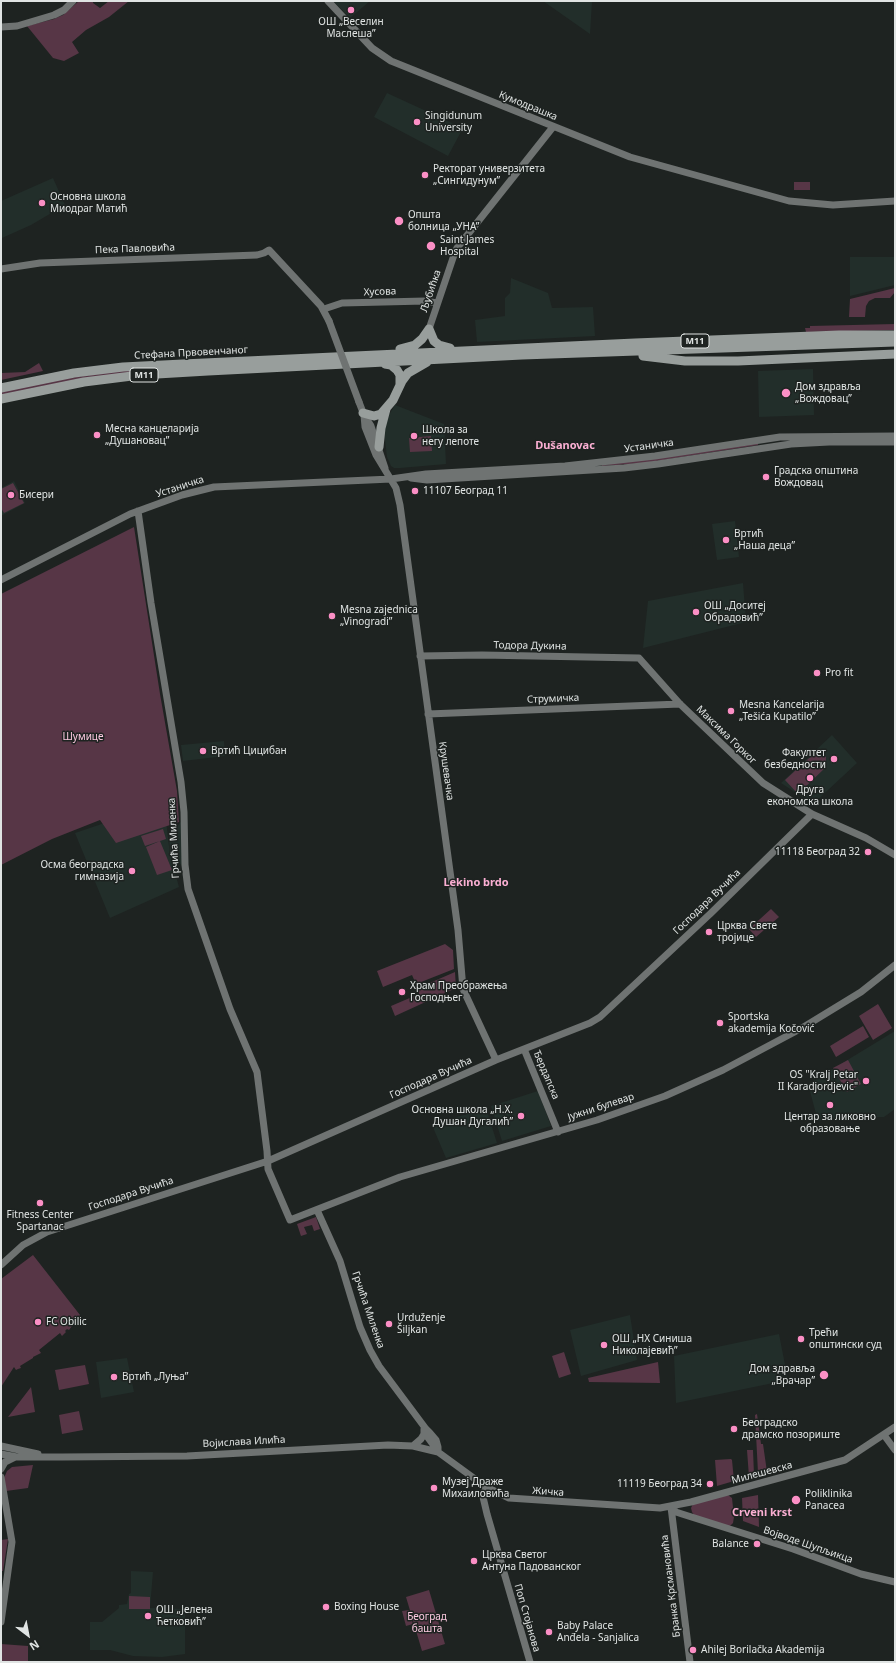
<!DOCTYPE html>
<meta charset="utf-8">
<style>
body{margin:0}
#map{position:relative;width:896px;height:1663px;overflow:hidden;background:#1e2321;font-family:"Noto Sans",sans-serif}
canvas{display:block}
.frame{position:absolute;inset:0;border:2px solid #e0e4e3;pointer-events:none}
.north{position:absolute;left:8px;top:1615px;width:40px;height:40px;-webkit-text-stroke:3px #1e2321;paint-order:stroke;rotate:148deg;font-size:11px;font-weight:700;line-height:16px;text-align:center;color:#e0e4e3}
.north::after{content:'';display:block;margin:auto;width:14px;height:18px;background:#e0e4e3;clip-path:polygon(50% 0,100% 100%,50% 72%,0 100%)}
</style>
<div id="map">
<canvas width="896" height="1663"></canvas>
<div class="frame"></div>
<div class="north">N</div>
</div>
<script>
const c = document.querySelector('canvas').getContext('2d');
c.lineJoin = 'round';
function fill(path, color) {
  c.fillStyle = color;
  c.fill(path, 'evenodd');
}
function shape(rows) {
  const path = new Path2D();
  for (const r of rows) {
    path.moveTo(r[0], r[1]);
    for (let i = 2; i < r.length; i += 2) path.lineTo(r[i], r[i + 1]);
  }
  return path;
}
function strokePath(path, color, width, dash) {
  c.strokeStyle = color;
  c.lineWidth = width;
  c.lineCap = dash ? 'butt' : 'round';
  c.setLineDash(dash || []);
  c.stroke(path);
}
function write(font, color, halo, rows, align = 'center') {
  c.font = font + ' "Noto Sans",sans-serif';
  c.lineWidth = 3;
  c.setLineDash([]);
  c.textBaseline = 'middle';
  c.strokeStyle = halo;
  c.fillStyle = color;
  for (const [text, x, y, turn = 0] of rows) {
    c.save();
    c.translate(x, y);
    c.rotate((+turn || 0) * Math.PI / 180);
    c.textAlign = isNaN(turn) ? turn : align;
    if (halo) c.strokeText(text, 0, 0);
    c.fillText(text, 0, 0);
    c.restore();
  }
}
fill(shape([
 [333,1,370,1,350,18],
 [543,1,592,1,590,34],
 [387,93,463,128,448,156,374,117],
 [53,178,65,205,31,225,2,238,1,201],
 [850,257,895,257,895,285,850,296],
 [511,278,548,293,552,308,593,307,595,336,477,342,475,320,505,316,505,298,510,293],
 [813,369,814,415,759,417,758,371],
 [395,405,444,424,446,464,400,468,394,468,391,466,387,457,384,432,389,415],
 [14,481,25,503,1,516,1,488],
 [735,521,739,557,717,560,712,524],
 [743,583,746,622,643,648,648,601],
 [832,735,857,763,813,804,781,783],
 [224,741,225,756,183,761,181,745],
 [164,803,170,855,179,887,110,918,75,833],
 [183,819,184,868,170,853,169,837],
 [895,1031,895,1109,884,1117,851,1117,818,1121,808,1084],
 [538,1091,551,1126,502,1141,491,1106],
 [486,1108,497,1143,446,1158,432,1125],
 [630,1315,637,1360,581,1376,570,1330],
 [779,1334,788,1380,676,1403,674,1356],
 [127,1358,134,1392,101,1398,96,1362],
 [131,1571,153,1572,150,1608,185,1609,185,1654,162,1657,133,1656,110,1650,90,1650,90,1622,102,1622,119,1608,119,1605,127,1604,129,1594,131,1593]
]), '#222e2a');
fill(shape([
 [79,1,93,1,93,3,100,8,109,1,129,1,109,17,86,30,72,42,79,53,64,61,53,58,27,26,54,19,63,15],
 [794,182,810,182,810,190,794,190],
 [895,288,895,292,890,298,875,298,869,301,866,306,865,317,849,317,850,299],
 [895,324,895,330,806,332,805,328,810,328,810,326],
 [39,363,43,371,1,380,1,373,25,372],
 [135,369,141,370,1,396,1,391,68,378],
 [431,436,432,451,410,452,409,438],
 [758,443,758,445,644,463,602,466,602,465],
 [13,483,24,503,4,513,1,508,1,489],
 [134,527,160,694,177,791,179,822,116,843,100,820,52,839,1,865,1,594],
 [819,749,826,757,826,767,798,794,785,780],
 [163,829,166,839,145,846,141,836],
 [160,841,172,870,157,875,146,847],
 [771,909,779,917,756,937,749,929],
 [445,944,453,950,454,969,416,984,412,975,383,987,377,971],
 [455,972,456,988,395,1016,391,1006,419,994,418,988],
 [878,1004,892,1028,873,1040,859,1016],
 [863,1026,869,1037,836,1057,830,1046],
 [848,1060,861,1084,847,1092,833,1068],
 [316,1217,320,1229,314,1231,312,1225,304,1227,307,1234,301,1236,297,1224],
 [33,1255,80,1315,69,1330,67,1329,65,1331,66,1332,62,1336,60,1333,39,1350,41,1353,33,1357,33,1358,20,1366,21,1368,18,1369,16,1370,14,1367,1,1387,1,1279],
 [564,1352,571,1374,559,1378,552,1356],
 [658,1362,660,1383,589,1382,588,1378],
 [85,1365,89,1384,59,1390,55,1370],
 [31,1387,35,1412,8,1417],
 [79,1411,83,1430,62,1434,59,1415],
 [757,1414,761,1444,763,1444,767,1472,761,1474,758,1473,755,1415],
 [747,1450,753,1450,754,1475,749,1477],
 [731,1459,732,1460,734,1481,717,1486,715,1460],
 [33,1465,28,1488,6,1491,4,1478,7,1471,12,1467],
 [728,1495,732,1498,734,1517,733,1523,731,1525,728,1527,694,1515,692,1512,691,1508,693,1504],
 [758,1495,759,1527,743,1521,742,1498],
 [8,1539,3,1571,1,1571,1,1540],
 [429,1590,445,1644,422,1651,406,1597],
 [129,1596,150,1597,150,1609,129,1609],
 [409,1610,413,1624,406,1626,402,1611],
 [1,1644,28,1646,28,1662,1,1662]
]), '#573646');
strokePath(shape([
 [328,1,372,48,391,61,630,157,789,201,833,205,895,201],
 [1,27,17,26,54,15,64,10,73,1],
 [1,269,40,263,257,255,264,253,269,250,321,306,329,321],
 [324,309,342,303,425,301,437,303],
 [429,329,454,255,457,248,553,127],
 [359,402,364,415,371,426,385,468],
 [364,415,365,427,376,455,396,488,400,505,458,930,463,989,496,1060],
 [411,478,427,480,624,468,658,464,791,444,829,442,895,442],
 [138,511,151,603,181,782,184,812,185,865,188,889,230,1009,257,1072,267,1151,268,1169,290,1220,400,1177,597,1120,665,1096,723,1070,802,1028,861,992,895,965],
 [1,580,130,514,182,495,214,487,391,479,426,474,565,466,655,456,780,437,895,436],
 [420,656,482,655,639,658,680,704,763,783,812,814,866,838,895,855],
 [428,714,680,704],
 [524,1049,558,1132],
 [317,1210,340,1261,360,1327,370,1350,379,1366,426,1429,430,1433,436,1440,438,1447,438,1452],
 [1,1265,23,1245,47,1232,268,1161,496,1060,590,1023,600,1017,617,1001,710,914,812,814],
 [426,1430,426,1435,437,1450],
 [884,1435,895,1450],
 [1,1446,38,1454],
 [413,1446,421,1439,424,1434,424,1429],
 [1,1454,17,1457,62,1457,187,1456,388,1445,413,1446,438,1452,486,1487,509,1498,660,1508,691,1502,845,1460,895,1427],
 [1,1469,5,1462,15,1457],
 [1,1477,12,1542,1,1622],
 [486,1487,483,1497,487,1514,530,1662],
 [671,1507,676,1512,682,1514,793,1549,861,1574,895,1582],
 [671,1507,690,1662]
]), '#6f7372', 7);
strokePath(shape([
 [429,329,434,341,439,345,450,348],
 [400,349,415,345,422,339,429,329],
 [643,356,685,361,738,361,895,354],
 [385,364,391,365,397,370,400,375,400,385],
 [1,388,74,373,123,367,183,364,635,343,839,335,895,335],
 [1,399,84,382,140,375,208,371,522,355,895,342],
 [363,413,374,416,381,414,393,400,402,381,408,373,427,362],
 [379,447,381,428,386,409]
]), '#989e9c', 9);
strokePath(shape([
 [329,321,359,402]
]), '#6f7372', 7);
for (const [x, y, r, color] of [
 [351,10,4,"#fb8fc5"],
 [417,122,4,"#fb8fc5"],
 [425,175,4,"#fb8fc5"],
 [42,203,4,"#fb8fc5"],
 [399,221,5,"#fb8fc5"],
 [431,246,5,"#fb8fc5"],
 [786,393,5,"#fb8fc5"],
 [97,435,4,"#fb8fc5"],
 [414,436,4,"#fb8fc5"],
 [766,477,4,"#fb8fc5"],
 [415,491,4,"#fb8fc5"],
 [11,495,4,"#fb8fc5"],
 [726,540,4,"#fb8fc5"],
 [696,612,4,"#fb8fc5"],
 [332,616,4,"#fb8fc5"],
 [817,673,4,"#fb8fc5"],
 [731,711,4,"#fb8fc5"],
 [203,751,4,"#fb8fc5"],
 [834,759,4,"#fb8fc5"],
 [810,778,4,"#fb8fc5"],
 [868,852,4,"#fb8fc5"],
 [132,871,4,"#fb8fc5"],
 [709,932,4,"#fb8fc5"],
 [402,992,4,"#fb8fc5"],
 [720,1023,4,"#fb8fc5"],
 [866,1081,4,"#fb8fc5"],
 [830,1105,4,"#fb8fc5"],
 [521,1116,4,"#fb8fc5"],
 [40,1203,4,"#fb8fc5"],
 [38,1322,4,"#fb8fc5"],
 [389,1324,4,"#fb8fc5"],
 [801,1339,4,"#fb8fc5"],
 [604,1345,4,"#fb8fc5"],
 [824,1375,5,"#fb8fc5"],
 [114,1377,4,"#fb8fc5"],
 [734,1429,4,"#fb8fc5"],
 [710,1484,4,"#fb8fc5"],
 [434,1488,4,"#fb8fc5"],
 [796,1500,5,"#fb8fc5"],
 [757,1544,4,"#fb8fc5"],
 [474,1561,4,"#fb8fc5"],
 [326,1607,4,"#fb8fc5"],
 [148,1616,4,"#fb8fc5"],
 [549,1632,4,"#fb8fc5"],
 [693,1650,4,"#fb8fc5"]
]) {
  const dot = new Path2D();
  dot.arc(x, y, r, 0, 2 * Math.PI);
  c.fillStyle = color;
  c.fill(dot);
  strokePath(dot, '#1e2321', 1.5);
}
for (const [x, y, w] of [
 [695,341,28],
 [144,375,28]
]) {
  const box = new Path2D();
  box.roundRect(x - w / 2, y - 7, w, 14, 3);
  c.fillStyle = '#1e2321';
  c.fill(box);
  strokePath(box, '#e0e4e3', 1);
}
write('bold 9px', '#e0e4e3', null, [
 ["M11",695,341],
 ["M11",144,375]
]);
write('10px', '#e0e4e3', '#1e2321', [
 ["ОШ „Веселин",351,22,"center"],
 ["Маслеша”",351,34,"center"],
 ["Singidunum",425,116],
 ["University",425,128],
 ["Ректорат универзитета",433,169],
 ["„Сингидунум”",433,181],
 ["Основна школа",50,197],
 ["Миодраг Матић",50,209],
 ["Општа",408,215],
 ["болница „УНА”",408,227],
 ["Saint James",440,240],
 ["Hospital",440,252],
 ["Дом здравља",795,387],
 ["„Вождовац”",795,399],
 ["Месна канцеларија",105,429],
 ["„Душановац”",105,441],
 ["Школа за",422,430],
 ["негу лепоте",422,442],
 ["Градска општина",774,471],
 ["Вождовац",774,483],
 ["11107 Београд 11",423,491],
 ["Бисери",19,495],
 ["Вртић",734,534],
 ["„Наша деца”",734,546],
 ["ОШ „Доситеј",704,606],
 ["Обрадовић”",704,618],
 ["Mesna zajednica",340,610],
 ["„Vinogradi”",340,622],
 ["Pro fit",825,673],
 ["Mesna Kancelarija",739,705],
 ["„Tešića Kupatilo”",739,717],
 ["Вртић Цицибан",211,751],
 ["Факултет",826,753,"right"],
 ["безбедности",826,765,"right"],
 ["Друга",810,790,"center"],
 ["економска школа",810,802,"center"],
 ["11118 Београд 32",860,852,"right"],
 ["Осма београдска",124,865,"right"],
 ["гимназија",124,877,"right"],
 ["Црква Свете",717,926],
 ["тројице",717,938],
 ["Храм Преображења",410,986],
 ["Господњег",410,998],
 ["Sportska",728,1017],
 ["akademija Kočović",728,1029],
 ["OS \"Kralj Petar",858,1075,"right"],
 ["II Karadjordjevic\"",858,1087,"right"],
 ["Основна школа „Н.Х.",513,1110,"right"],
 ["Душан Дугалић”",513,1122,"right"],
 ["Центар за ликовно",830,1117,"center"],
 ["образовање",830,1129,"center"],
 ["Fitness Center",40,1215,"center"],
 ["Spartanac",40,1227,"center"],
 ["Urduženje",397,1318],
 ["Šiljkan",397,1330],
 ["FC Obilic",46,1322],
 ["Трећи",809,1333],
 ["општински суд",809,1345],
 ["ОШ „НХ Синиша",612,1339],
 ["Николајевић”",612,1351],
 ["Дом здравља",815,1369,"right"],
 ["„Врачар”",815,1381,"right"],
 ["Вртић „Луња”",122,1377],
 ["Београдско",742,1423],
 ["драмско позориште",742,1435],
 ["Музеј Драже",442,1482],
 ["Михаиловића",442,1494],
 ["11119 Београд 34",702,1484,"right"],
 ["Poliklinika",805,1494],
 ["Panacea",805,1506],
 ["Balance",749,1544,"right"],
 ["Црква Светог",482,1555],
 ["Антуна Падованског",482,1567],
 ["Boxing House",334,1607],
 ["ОШ „Јелена",156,1610],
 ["Ћетковић”",156,1622],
 ["Baby Palace",557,1626],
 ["Anđela - Sanjalica",557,1638],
 ["Ahilej Borilačka Akademija",701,1650]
], 'left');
write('10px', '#e0e4e3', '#1e2321', [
 ["Кумодрашка",528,106,22],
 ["Пека Павловића",135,249,-2],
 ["Љубићка",431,291,-71],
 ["Хусова",380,292,-2],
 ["Стефана Првовенчаног",191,353,-3],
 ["Устаничка",649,446,-8],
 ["Устаничка",180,487,-18],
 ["Тодора Дукина",530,646,1],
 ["Струмичка",553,699,-2],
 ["Максима Горког",726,735,44],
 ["Крушевачка",446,771,82],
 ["Грчића Миленка",174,838,-93],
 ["Господара Вучића",707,902,-44],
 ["Ђердапска",546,1075,67],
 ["Господара Вучића",431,1078,-24],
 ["Јужни булевар",601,1107,-18],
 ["Господара Вучића",131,1194,-18],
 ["Грчића Миленка",368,1310,71],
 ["Војислава Илића",244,1442,-3],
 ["Милешевска",762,1473,-15],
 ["Жичка",548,1492,4],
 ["Војводе Шупљикца",808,1545,19],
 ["Бранка Крсмановића",671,1586,-97],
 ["Поп Стојанова",527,1618,74]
]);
write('10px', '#fcc9e0', '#1e2321', [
 ["Шумице",83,737],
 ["Београд",427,1617],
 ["башта",427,1629]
]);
write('bold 11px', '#fbafd3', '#1e2321', [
 ["Dušanovac",565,446],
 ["Lekino brdo",476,883],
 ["Crveni krst",762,1513]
]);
</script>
